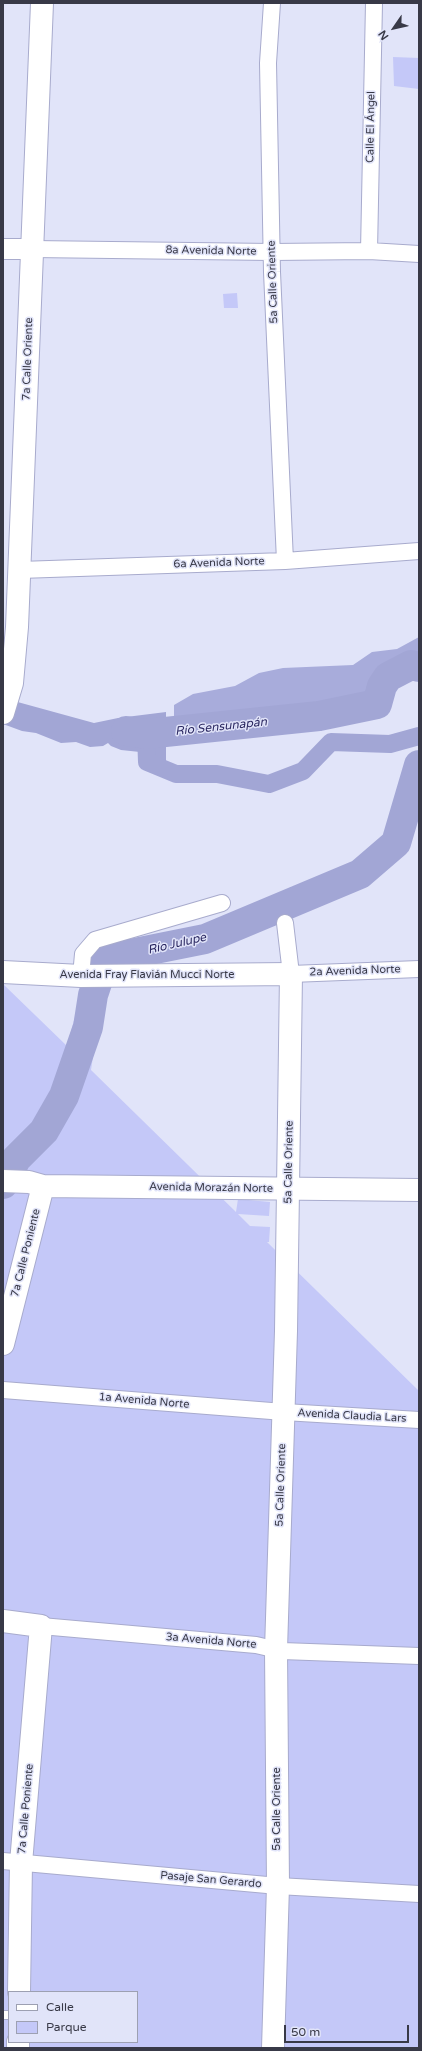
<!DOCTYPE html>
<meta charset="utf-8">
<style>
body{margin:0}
#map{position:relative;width:422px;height:2051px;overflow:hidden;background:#e1e4f9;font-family:"Varela Round",sans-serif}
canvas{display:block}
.frame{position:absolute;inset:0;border:4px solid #383947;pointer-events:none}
.legend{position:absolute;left:8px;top:1991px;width:130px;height:52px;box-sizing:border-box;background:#e1e4f9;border:1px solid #9da0b2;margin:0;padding:5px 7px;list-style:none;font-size:12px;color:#383947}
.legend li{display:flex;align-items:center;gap:8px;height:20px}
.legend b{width:20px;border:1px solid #9da0b2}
.north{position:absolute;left:374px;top:8px;width:40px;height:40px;-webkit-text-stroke:3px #e1e4f9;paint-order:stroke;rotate:236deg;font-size:11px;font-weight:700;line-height:16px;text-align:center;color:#383947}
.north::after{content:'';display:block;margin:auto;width:14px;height:18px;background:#383947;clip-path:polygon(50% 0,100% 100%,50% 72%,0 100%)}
.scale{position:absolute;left:284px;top:2025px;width:125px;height:18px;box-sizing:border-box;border:2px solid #383947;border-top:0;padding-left:5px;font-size:12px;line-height:14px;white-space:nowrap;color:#383947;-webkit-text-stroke:3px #e1e4f9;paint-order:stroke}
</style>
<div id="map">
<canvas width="422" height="2051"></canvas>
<div class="frame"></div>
<ul class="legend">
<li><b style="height:5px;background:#fff"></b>Calle</li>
<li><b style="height:11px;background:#c4c8f8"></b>Parque</li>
</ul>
<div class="north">N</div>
<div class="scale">50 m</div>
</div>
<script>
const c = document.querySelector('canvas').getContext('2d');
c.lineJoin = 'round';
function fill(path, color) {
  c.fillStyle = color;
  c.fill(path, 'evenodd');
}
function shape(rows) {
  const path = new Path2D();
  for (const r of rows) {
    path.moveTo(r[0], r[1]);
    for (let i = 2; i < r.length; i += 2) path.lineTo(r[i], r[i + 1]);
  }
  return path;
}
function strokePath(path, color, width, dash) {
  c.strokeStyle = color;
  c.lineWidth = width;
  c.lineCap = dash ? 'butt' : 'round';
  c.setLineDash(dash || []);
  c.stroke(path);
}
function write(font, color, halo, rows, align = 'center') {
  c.font = font + ' "Varela Round",sans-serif';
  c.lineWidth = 3;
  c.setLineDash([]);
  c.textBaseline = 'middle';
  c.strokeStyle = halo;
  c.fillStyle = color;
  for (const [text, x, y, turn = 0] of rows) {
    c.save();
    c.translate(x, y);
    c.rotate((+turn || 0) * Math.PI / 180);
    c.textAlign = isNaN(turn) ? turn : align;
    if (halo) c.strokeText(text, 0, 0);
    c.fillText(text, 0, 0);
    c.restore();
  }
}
fill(shape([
 [393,57,419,58,419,89,394,86],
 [237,293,238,308,224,308,223,294],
 [3,984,67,1046,77,1009,86,988,103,990,91,1070,236,1212,238,1199,270,1202,269,1216,238,1214,250,1226,270,1227,269,1242,267,1242,419,1391,419,2048,3,2048],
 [9,1992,137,1992,137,2042,9,2042]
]), '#c4c8f8');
fill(shape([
 [419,637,419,656,395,664,377,678,369,690,358,699,319,707,186,727,174,717,174,705,193,694,235,686,259,673,283,668,353,665,372,652,397,649]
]), '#a8acdb');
fill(shape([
 [3,698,94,723,118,718,166,712,166,764,140,752,121,750,111,746,108,743,103,746,90,747,76,742,61,743,36,733,22,731,3,724]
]), '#a2a6d5');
strokePath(shape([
 [146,734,147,762,176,774,217,774,269,784,303,771,331,742,390,744,419,736]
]), '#a2a6d5', 18);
strokePath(shape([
 [126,731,146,734,319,716,377,704,382,686,388,677,411,665,419,667],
 [3,1184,16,1159,44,1131,64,1096,88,1027,93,995,105,959,205,939,360,874,396,843,419,765]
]), '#a2a6d5', 30);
const service = shape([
 [3,2015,9,2015]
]);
const minor = shape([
 [272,3,268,63,272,272,285,561],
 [32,249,272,252,369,251,419,254],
 [369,251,374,3],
 [20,570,285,561,419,551],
 [285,923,291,974,419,969],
 [81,976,83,954,95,940,222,903],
 [3,1390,284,1412,419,1420],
 [41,1626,256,1645,282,1651,419,1656],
 [3,1861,278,1886,419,1894]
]);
const tertiary = shape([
 [3,249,32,249]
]);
const secondary = shape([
 [3,713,12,683,17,627,42,3],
 [3,972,81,976,291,974,286,1331,276,1650,278,1886,273,2048],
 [3,1181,29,1182,43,1186,419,1190],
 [3,1344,43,1186],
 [3,1621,41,1626,21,1863,19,1992],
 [18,2048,18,2042]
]);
strokePath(service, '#a8abcd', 10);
strokePath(minor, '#a8abcd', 18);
strokePath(tertiary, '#a8abcd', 22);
strokePath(secondary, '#a8abcd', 24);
strokePath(service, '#fff', 8);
strokePath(minor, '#fff', 16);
strokePath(tertiary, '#fff', 20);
strokePath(secondary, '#fff', 22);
write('11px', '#383947', '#e1e4f9', [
 ["Calle El Ángel",371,127,-89],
 ["8a Avenida Norte",211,251,1],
 ["5a Calle Oriente",273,282,-92],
 ["7a Calle Oriente",28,359,-88],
 ["6a Avenida Norte",219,563,-2],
 ["2a Avenida Norte",355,971,-2],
 ["Avenida Fray Flavián Mucci Norte",147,975],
 ["5a Calle Oriente",289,1162,-89],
 ["Avenida Morazán Norte",211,1188,1],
 ["7a Calle Poniente",26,1253,-76],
 ["1a Avenida Norte",144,1401,5],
 ["Avenida Claudia Lars",352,1416,3],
 ["5a Calle Oriente",281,1485,-88],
 ["3a Avenida Norte",211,1641,5],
 ["7a Calle Poniente",26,1809,-85],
 ["5a Calle Oriente",277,1809,-90],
 ["Pasaje San Gerardo",211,1880,5]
]);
write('italic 12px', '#2b2861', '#e1e4f9', [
 ["Río Sensunapán",221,727,-6],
 ["Río Julupe",177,944,-13]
]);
</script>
